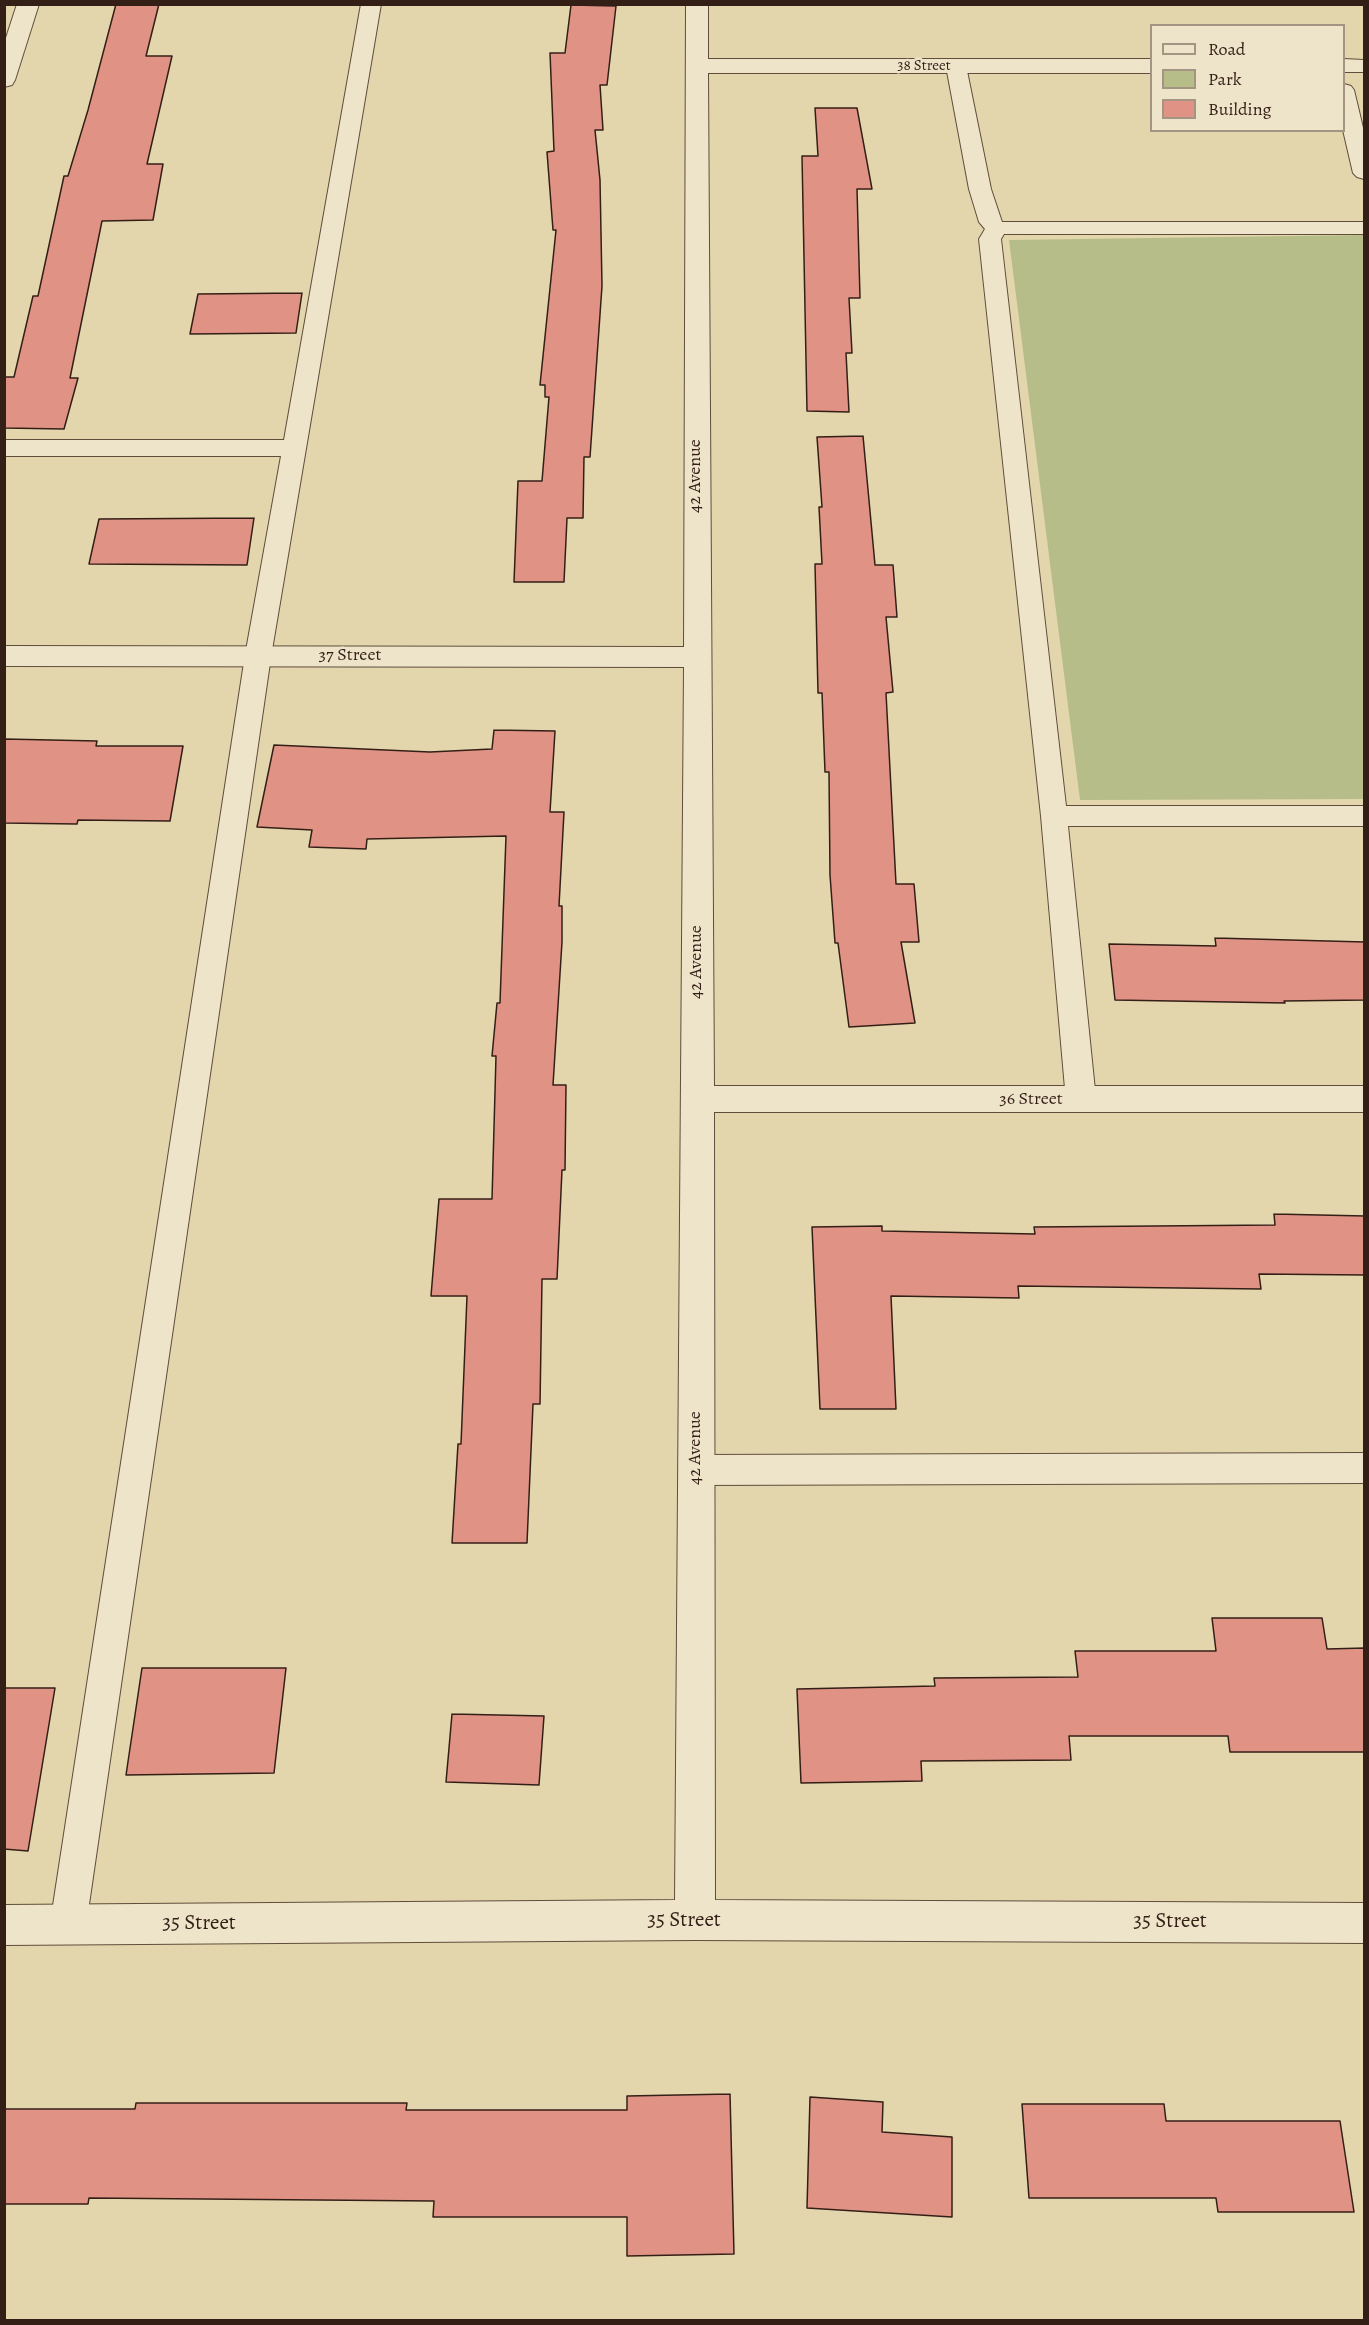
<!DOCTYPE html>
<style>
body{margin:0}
#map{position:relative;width:1369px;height:2325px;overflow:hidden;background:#e3d6ac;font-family:Alegreya,serif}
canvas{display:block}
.frame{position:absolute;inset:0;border:6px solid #341f17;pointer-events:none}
.legend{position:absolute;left:1150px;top:24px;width:195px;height:108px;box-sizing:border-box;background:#ede4c9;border:2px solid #a39582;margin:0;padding:8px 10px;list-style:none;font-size:18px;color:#341f17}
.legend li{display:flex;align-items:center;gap:12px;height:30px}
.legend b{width:30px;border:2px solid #a39582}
</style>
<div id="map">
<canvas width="1369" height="2325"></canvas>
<div class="frame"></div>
<ul class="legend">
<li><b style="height:8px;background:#ede4c9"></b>Road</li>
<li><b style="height:16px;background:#b6bd88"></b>Park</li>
<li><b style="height:16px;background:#e09385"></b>Building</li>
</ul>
</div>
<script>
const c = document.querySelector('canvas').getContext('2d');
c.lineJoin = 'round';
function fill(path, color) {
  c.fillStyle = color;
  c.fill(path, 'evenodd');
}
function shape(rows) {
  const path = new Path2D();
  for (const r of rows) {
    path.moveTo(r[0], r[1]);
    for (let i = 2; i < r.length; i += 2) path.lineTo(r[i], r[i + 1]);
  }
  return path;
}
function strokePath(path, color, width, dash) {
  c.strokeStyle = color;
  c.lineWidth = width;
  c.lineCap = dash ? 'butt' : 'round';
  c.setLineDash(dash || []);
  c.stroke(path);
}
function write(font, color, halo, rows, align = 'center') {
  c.font = font + ' Alegreya,serif';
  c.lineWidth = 5;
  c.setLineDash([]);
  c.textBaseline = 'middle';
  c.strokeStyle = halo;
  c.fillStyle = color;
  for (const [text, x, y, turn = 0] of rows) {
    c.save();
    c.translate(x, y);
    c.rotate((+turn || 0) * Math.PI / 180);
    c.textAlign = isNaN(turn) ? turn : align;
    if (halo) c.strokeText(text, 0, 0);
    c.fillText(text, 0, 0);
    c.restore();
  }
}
fill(shape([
 [1364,235,1364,799,1080,800,1009,240]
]), '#b6bd88');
const building = shape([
 [116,4,159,4,146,56,172,56,147,164,163,164,153,220,102,221,70,378,78,378,64,429,4,428,4,377,14,377,33,296,38,296,64,176,68,176,88,110,116,4],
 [571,5,616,6,607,85,600,85,603,130,595,130,600,180,602,286,590,457,584,457,583,518,567,518,564,582,514,582,518,481,542,481,549,397,545,397,545,385,540,385,556,230,553,230,547,152,554,151,550,53,565,53,571,5],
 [815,108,857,108,872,189,857,189,860,298,849,298,852,353,846,353,849,412,807,411,802,156,818,156,815,108],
 [302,293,296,333,190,334,198,294,302,293],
 [863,436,875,565,893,565,897,617,886,617,893,692,886,693,896,884,914,884,919,942,901,942,915,1023,849,1027,838,943,835,943,830,875,829,772,825,772,822,693,818,693,815,564,822,564,819,507,822,507,817,437,863,436],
 [254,518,247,565,89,564,99,519,254,518],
 [494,730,555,731,550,812,564,812,559,906,562,906,562,942,553,1085,566,1085,565,1170,562,1170,557,1279,542,1279,540,1404,533,1404,527,1543,452,1543,458,1444,461,1444,467,1296,431,1296,439,1199,492,1199,496,1056,492,1056,497,1003,500,1003,506,836,367,839,366,849,309,847,312,830,257,827,274,745,430,752,492,749,494,730],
 [4,739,97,741,96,746,183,746,170,821,78,820,77,824,4,823,4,739],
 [1215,938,1365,942,1365,1000,1284,1001,1285,1003,1115,1000,1109,944,1216,946,1215,938],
 [1274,1214,1365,1216,1365,1275,1259,1274,1261,1289,1018,1286,1019,1298,891,1296,896,1409,820,1409,812,1227,882,1226,882,1231,1035,1234,1034,1227,1275,1225,1274,1214],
 [1212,1618,1322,1618,1327,1649,1365,1648,1365,1752,1230,1752,1228,1736,1069,1736,1071,1760,921,1761,922,1781,801,1783,797,1689,935,1686,934,1678,1078,1677,1075,1651,1216,1651,1212,1618],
 [142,1668,286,1668,274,1773,126,1775,142,1668],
 [4,1688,55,1688,28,1851,4,1849,4,1688],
 [452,1714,544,1716,539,1785,446,1782,452,1714],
 [730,2094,734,2254,627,2256,627,2217,433,2217,434,2201,89,2198,88,2204,4,2204,4,2109,135,2109,136,2103,407,2103,406,2110,627,2110,627,2096,730,2094],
 [810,2097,883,2102,882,2132,952,2137,952,2217,807,2208,810,2097],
 [1022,2104,1164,2104,1166,2121,1340,2121,1354,2212,1218,2212,1216,2198,1029,2198,1022,2104]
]);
fill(building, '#e09385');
strokePath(building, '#341f17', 1.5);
const service = shape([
 [361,4,381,4,271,656,86,1925,81,1938,68,1943,55,1938,50,1925,245,656,281,456,4,456,4,440,284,440,361,4],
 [956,60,963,62,966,66,991,189,1002,222,1364,222,1364,234,1004,234,1001,239,1066,806,1364,806,1364,826,1068,826,1096,1100,1091,1109,1081,1112,1071,1109,1066,1100,1041,816,979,239,985,229,979,222,969,189,946,66,949,62,956,60],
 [1344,84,1351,86,1354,90,1364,132,1364,179,1357,177,1353,173,1343,130,1344,84],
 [1364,1453,1364,1483,695,1485,683,1481,679,1470,683,1459,695,1455,1364,1453]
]);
const minor = shape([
 [686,4,708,4,708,59,1152,59,1152,73,708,73,714,1086,1364,1086,1364,1112,714,1112,715,1900,1364,1903,1364,1943,695,1940,4,1945,4,1905,675,1900,684,667,4,666,4,646,684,647,686,4],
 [1344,59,1364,60,1364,72,1344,72,1344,59]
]);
const tertiary = shape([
 [17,4,39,4,15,80,12,85,4,87,4,44,17,4]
]);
strokePath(service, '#604d3c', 2);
strokePath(minor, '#604d3c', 2);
strokePath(tertiary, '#604d3c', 2);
fill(service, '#ede4c9');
fill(minor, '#ede4c9');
fill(tertiary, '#ede4c9');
write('15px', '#341f17', '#ede4c9', [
 ["38 Street",924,66]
]);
write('18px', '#341f17', '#ede4c9', [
 ["42 Avenue",696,476,-90],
 ["37 Street",350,656],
 ["42 Avenue",697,962,-90],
 ["36 Street",1031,1100],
 ["42 Avenue",696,1448,-90]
]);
write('21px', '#341f17', '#ede4c9', [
 ["35 Street",684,1921],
 ["35 Street",1170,1922],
 ["35 Street",199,1924]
]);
</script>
